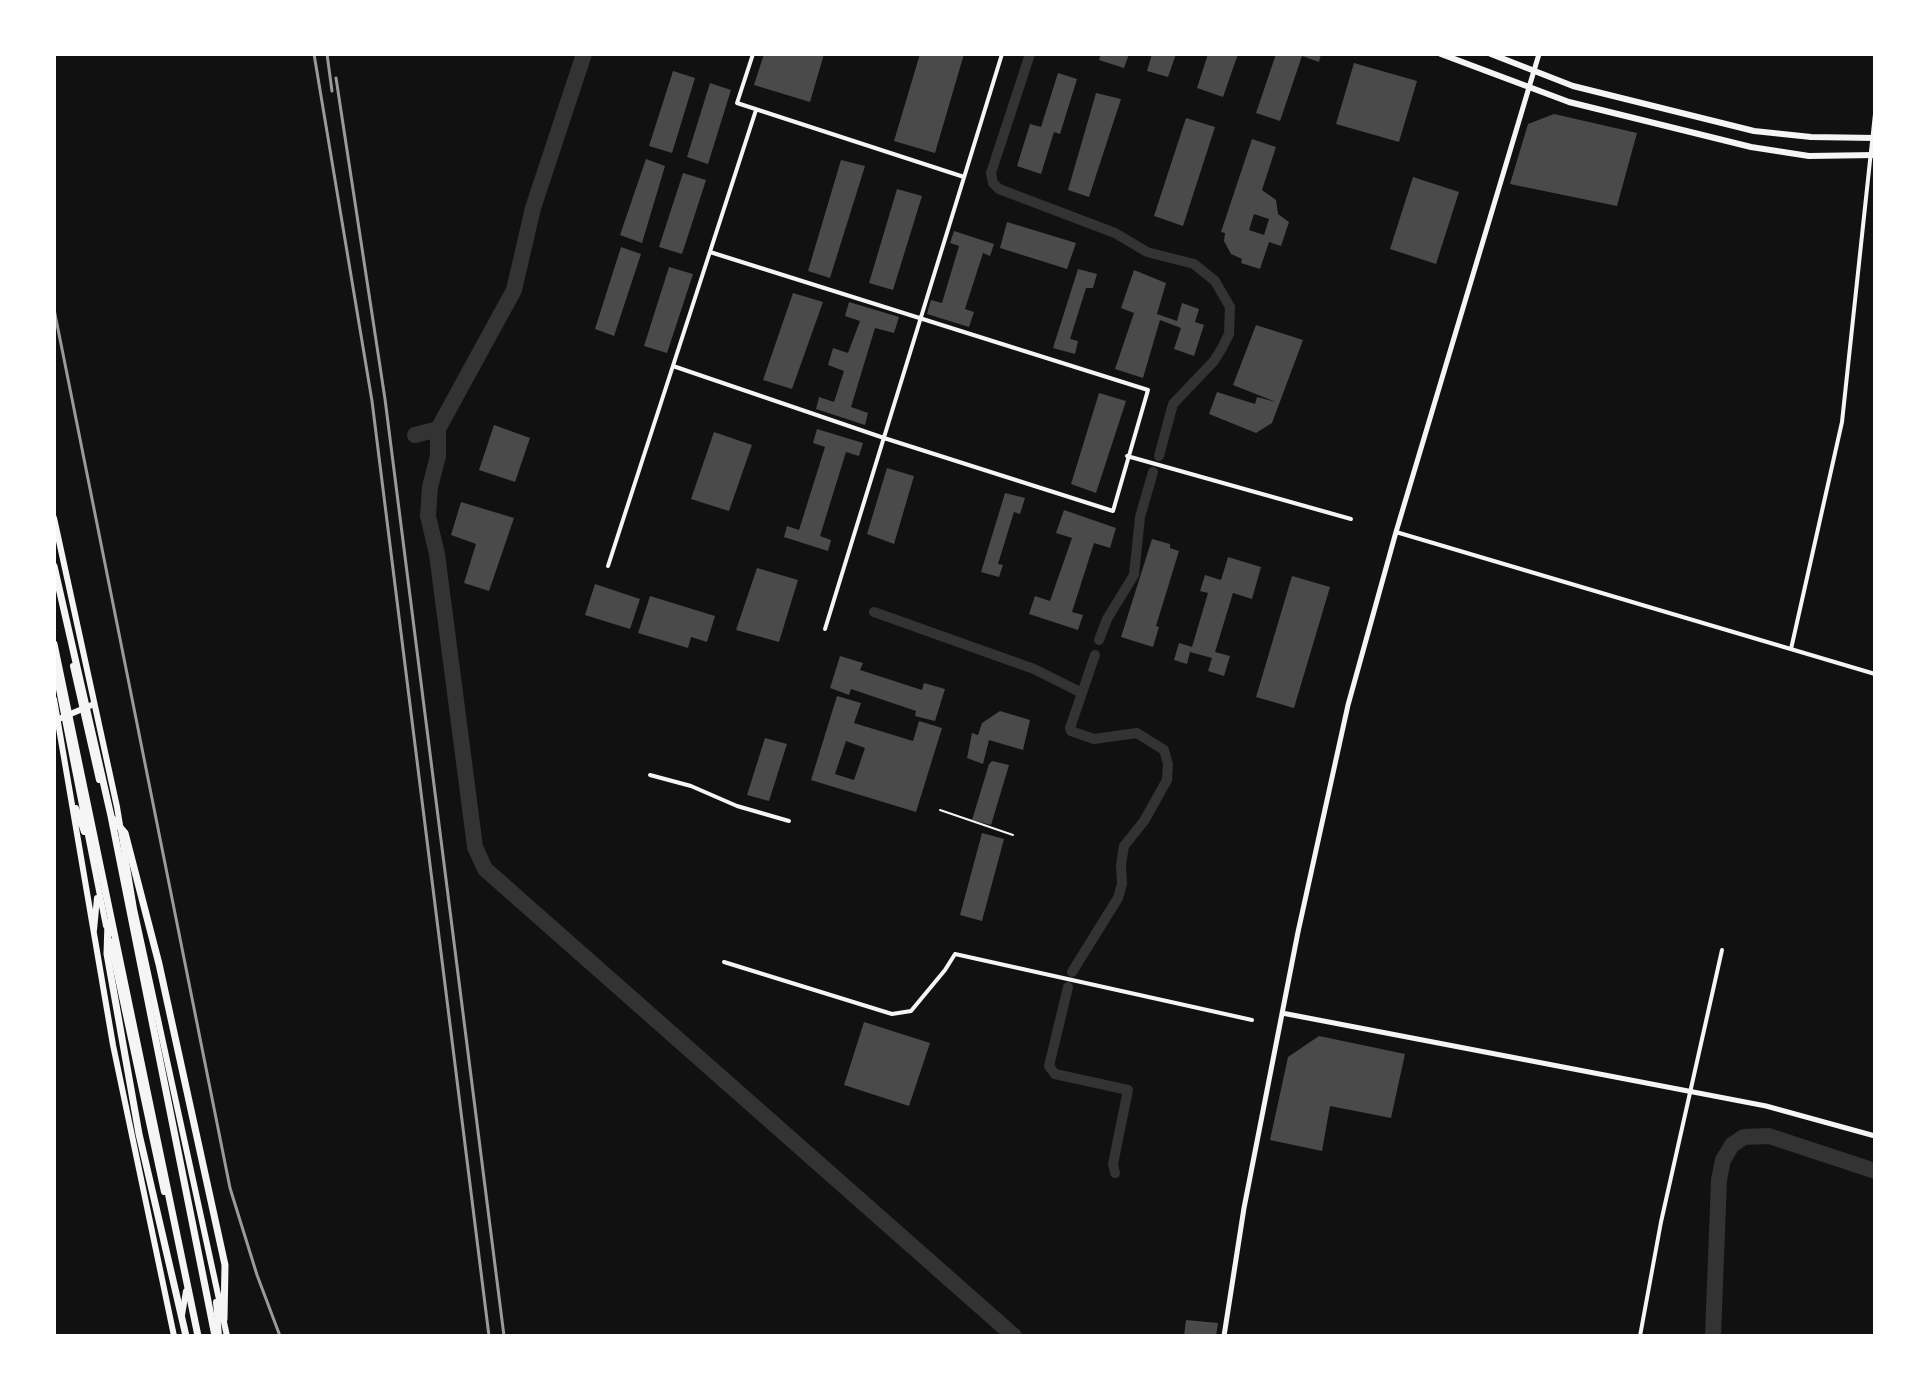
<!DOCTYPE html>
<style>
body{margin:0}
#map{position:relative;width:1929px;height:1390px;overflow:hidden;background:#111;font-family:Ubuntu,sans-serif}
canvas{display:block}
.frame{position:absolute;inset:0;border:56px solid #fff;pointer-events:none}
</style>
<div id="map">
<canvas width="1929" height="1390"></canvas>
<div class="frame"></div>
</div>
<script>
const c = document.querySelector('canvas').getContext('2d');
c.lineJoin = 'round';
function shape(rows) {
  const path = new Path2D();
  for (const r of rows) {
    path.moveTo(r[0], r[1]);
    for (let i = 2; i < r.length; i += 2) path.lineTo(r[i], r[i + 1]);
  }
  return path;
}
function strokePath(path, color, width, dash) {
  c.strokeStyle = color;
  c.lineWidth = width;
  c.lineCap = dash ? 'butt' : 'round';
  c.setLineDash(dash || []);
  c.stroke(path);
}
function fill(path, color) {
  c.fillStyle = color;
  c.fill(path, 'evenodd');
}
strokePath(shape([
 [1030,54,991,173,993,183,999,189,1115,233,1147,252,1194,264,1215,281,1230,307,1229,334,1222,348,1214,361,1173,404,1159,456],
 [874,612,1034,669,1082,693],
 [1099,640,1107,619,1134,575,1140,517,1153,472],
 [1072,972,1118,898,1122,884,1121,865,1124,846,1144,821,1167,780,1168,764,1164,750,1137,733,1094,739,1071,731,1070,728,1095,655],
 [1068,987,1049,1066,1055,1074,1128,1090,1113,1164,1115,1173]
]), '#333', 10);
strokePath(shape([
 [438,429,438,456,430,487,428,516,437,554,475,847,485,869,1014,1336],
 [415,435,438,429,514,290,533,208,584,54],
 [1713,1336,1719,1180,1723,1160,1732,1145,1744,1137,1769,1136,1875,1171]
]), '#333', 16);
fill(shape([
 [764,54,824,54,810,102,754,85],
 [920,54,964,54,935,153,894,141],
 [1101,54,1129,54,1124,68,1099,60],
 [1152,54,1176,54,1168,77,1147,71],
 [1208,54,1238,54,1223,97,1197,88],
 [1276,54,1321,54,1319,62,1302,56,1280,121,1256,113],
 [1354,63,1417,81,1399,142,1336,124],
 [673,71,695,78,672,153,649,146],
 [1058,73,1077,79,1060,134,1054,132,1041,174,1017,166,1030,124,1041,127],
 [710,83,731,90,708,164,687,157],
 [1096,93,1121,99,1089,197,1068,190],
 [1554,114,1637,133,1617,206,1510,184,1528,124],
 [1186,118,1215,127,1183,226,1154,216],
 [1252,139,1276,147,1262,190,1276,200,1278,214,1289,222,1281,246,1269,242,1260,269,1241,263,1242,259,1231,254,1224,241,1225,233,1221,232],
 [1254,214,1269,219,1264,235,1249,230],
 [646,159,665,166,642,243,620,235],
 [841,160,865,166,830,278,808,271],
 [683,173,706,180,682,254,659,247],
 [1413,177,1459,192,1436,264,1390,249],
 [897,189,922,196,893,290,869,283],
 [1007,222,1076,243,1067,269,1000,248],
 [954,231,994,244,990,256,983,253,965,309,974,312,969,327,927,314,931,300,942,303,959,246,950,243],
 [621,247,641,254,614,336,595,329],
 [669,267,693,274,667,353,644,346],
 [1078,269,1097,274,1093,288,1086,288,1070,339,1078,341,1075,354,1053,348],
 [1134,270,1166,283,1157,314,1177,321,1182,303,1199,309,1195,322,1204,325,1194,356,1174,349,1181,328,1160,320,1143,378,1115,369,1134,313,1121,308],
 [793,293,823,302,792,389,763,380],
 [849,302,899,317,894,333,875,328,851,407,868,413,865,425,816,409,819,397,834,402,844,371,828,365,833,348,848,353,860,321,845,316],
 [1256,325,1303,340,1272,423,1256,433,1209,414,1217,392,1255,404,1257,397,1276,402,1233,385],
 [1099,393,1126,401,1096,493,1071,484],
 [494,425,530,438,515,482,479,470],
 [817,429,863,443,859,456,846,452,820,536,831,540,828,551,784,537,787,526,799,530,825,447,813,443],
 [714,432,752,445,729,511,691,499],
 [887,468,914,476,894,544,867,534],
 [1005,493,1025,498,1020,514,1014,512,998,564,1003,565,999,577,981,572],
 [461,502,514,518,489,591,464,583,476,544,451,535],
 [1064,510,1116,528,1110,548,1094,543,1072,612,1083,615,1078,630,1029,614,1035,596,1050,601,1072,538,1056,533],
 [1152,539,1170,544,1170,548,1179,551,1156,626,1159,627,1153,647,1121,637],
 [1228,557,1261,567,1252,599,1233,593,1215,652,1230,656,1224,676,1208,671,1212,658,1190,652,1187,664,1174,660,1179,643,1192,647,1208,593,1200,591,1205,575,1221,580],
 [757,568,798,580,779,642,736,630],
 [1292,576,1330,587,1294,708,1256,697],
 [595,584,640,599,630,629,585,615],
 [650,596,715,616,707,642,691,637,688,648,638,633],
 [840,656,863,663,860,670,922,690,924,683,945,689,935,721,915,716,916,711,851,689,849,695,830,688],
 [837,696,861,703,854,723,913,741,919,721,942,728,916,812,811,780],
 [846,741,865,748,854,780,835,774],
 [1000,711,1030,720,1023,750,989,740,983,764,967,758,972,733,978,735,982,723],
 [765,738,787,744,769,801,747,795],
 [992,761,1009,765,991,825,972,820,989,764],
 [982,833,1004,839,982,921,960,915],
 [864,1022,930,1043,909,1106,844,1085],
 [1319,1036,1405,1054,1391,1118,1330,1106,1322,1151,1270,1140,1288,1057],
 [1186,1320,1218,1323,1216,1336,1184,1336]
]), '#4a4a4a');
strokePath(shape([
 [940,810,1013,835]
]), '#f5f5f5', 2);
strokePath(shape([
 [753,54,737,103,964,177],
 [673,366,884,438,1113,511,1148,390,710,252],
 [1127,456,1351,519],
 [1396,532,1875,674],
 [608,566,756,110],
 [825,629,1002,54],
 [1791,649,1842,422,1875,114],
 [650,775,691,786,737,806,789,821],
 [724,962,892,1014,911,1011,945,970,955,954,1252,1020],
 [1640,1336,1661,1222,1722,950]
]), '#f5f5f5', 4);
strokePath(shape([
 [1282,1013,1766,1106,1875,1136],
 [1224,1336,1244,1208,1298,932,1348,705,1396,532,1539,54]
]), '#f5f5f5', 5);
strokePath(shape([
 [1441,54,1569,102,1751,147,1809,156,1875,155],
 [1491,54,1573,86,1754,131,1811,137,1875,138],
 [54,721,94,704]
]), '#f5f5f5', 6);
strokePath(shape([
 [54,518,117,807,134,909,227,1336],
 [54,664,106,926],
 [73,666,99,780],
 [54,699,113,1045,174,1336],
 [76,808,84,832],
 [94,930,97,898],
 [110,941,164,1192],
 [216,1302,219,1336],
 [182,1315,186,1291]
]), '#f5f5f5', 6);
strokePath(shape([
 [54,566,111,816,215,1336],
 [54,644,198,1336],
 [112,818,125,833,159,964,225,1265,224,1319],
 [108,922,107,954,139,1134,186,1336]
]), '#f5f5f5', 7);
strokePath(shape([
 [314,54,372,401,489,1336],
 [327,54,332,91],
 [336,78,385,399,504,1336],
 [54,309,230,1188,257,1275,280,1336]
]), '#9a9a9a', 3);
</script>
